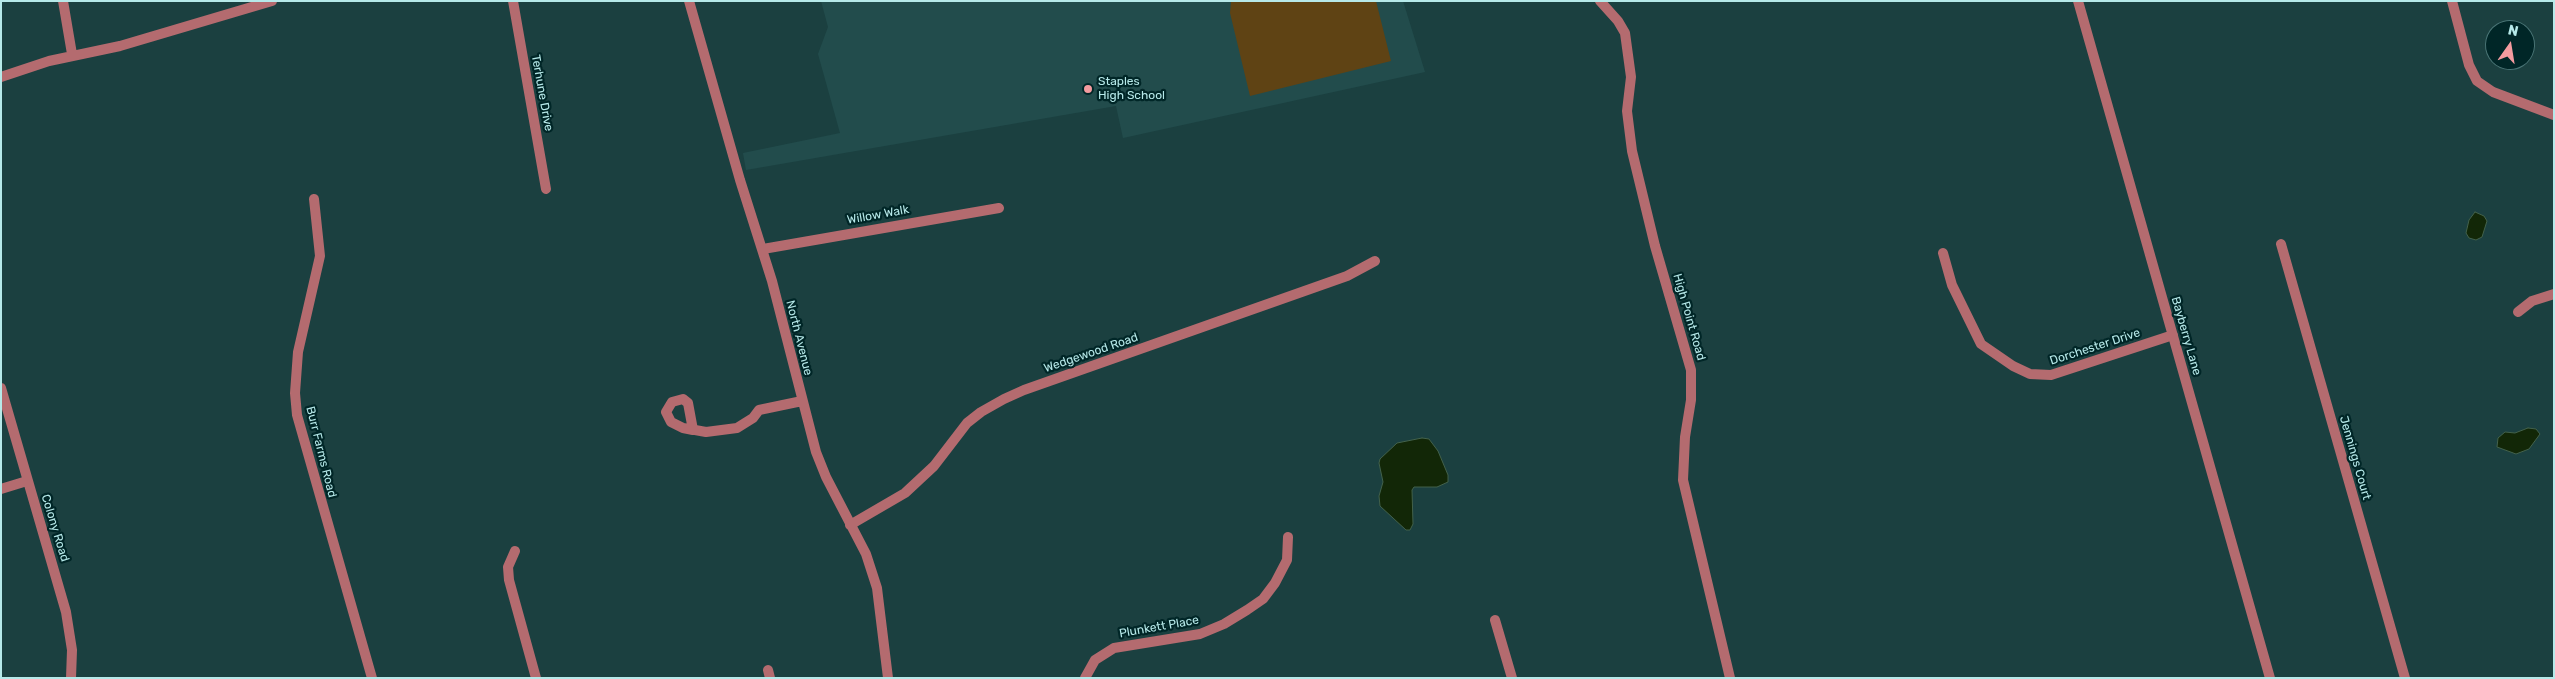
<!DOCTYPE html>
<style>
body{margin:0}
#map{position:relative;width:2555px;height:679px;overflow:hidden;background:#1b4040;font-family:Rubik,sans-serif}
canvas{display:block}
.frame{position:absolute;inset:0;border:2px solid #b6e9e9;pointer-events:none}
.north{position:absolute;left:2485px;top:20px;width:50px;height:50px;box-sizing:border-box;background:#002627;border:1px solid #497475;border-radius:50%;rotate:13deg;font-size:14px;font-weight:700;line-height:20px;text-align:center;color:#b6e9e9}
.north::after{content:'';display:block;margin:auto;width:18px;height:22px;background:#f49b9f;clip-path:polygon(50% 0,100% 100%,50% 72%,0 100%)}
</style>
<div id="map">
<canvas width="2555" height="679"></canvas>
<div class="frame"></div>
<div class="north">N</div>
</div>
<script>
const c = document.querySelector('canvas').getContext('2d');
c.lineJoin = 'round';
function fill(path, color) {
  c.fillStyle = color;
  c.fill(path, 'evenodd');
}
function shape(rows) {
  const path = new Path2D();
  for (const r of rows) {
    path.moveTo(r[0], r[1]);
    for (let i = 2; i < r.length; i += 2) path.lineTo(r[i], r[i + 1]);
  }
  return path;
}
function strokePath(path, color, width, dash) {
  c.strokeStyle = color;
  c.lineWidth = width;
  c.lineCap = dash ? 'butt' : 'round';
  c.setLineDash(dash || []);
  c.stroke(path);
}
function write(font, color, halo, rows, align = 'center') {
  c.font = font + ' Rubik,sans-serif';
  c.lineWidth = 4.5;
  c.setLineDash([]);
  c.textBaseline = 'middle';
  c.strokeStyle = halo;
  c.fillStyle = color;
  for (const [text, x, y, turn = 0] of rows) {
    c.save();
    c.translate(x, y);
    c.rotate((+turn || 0) * Math.PI / 180);
    c.textAlign = isNaN(turn) ? turn : align;
    if (halo) c.strokeText(text, 0, 0);
    c.fillText(text, 0, 0);
    c.restore();
  }
}
fill(shape([
 [821,1,1403,1,1425,72,1123,138,1116,106,746,170,743,153,840,133,818,54,828,27]
]), '#224c4c');
fill(shape([
 [1231,1,1376,1,1391,61,1250,96,1230,13]
]), '#5f4314');
const water = shape([
 [2475,212,2484,216,2487,221,2482,237,2476,240,2469,238,2466,233,2469,220,2475,212],
 [2528,428,2536,429,2540,434,2529,449,2516,454,2497,447,2498,438,2505,432,2515,433,2528,428],
 [1422,438,1429,439,1438,451,1448,475,1448,482,1437,487,1414,487,1412,490,1413,524,1410,530,1406,530,1380,506,1379,496,1383,482,1379,463,1380,459,1397,443,1422,438]
]);
fill(water, '#122707');
strokePath(water, '#43614b', 1);
strokePath(shape([
 [63,1,72,54],
 [513,1,546,189],
 [689,1,740,180,772,281,816,452,826,477,866,554,877,588,888,678],
 [1600,1,1618,21,1625,33,1631,77,1627,111,1632,151,1655,246,1691,370,1691,400,1685,437,1683,480,1730,678],
 [2078,1,2270,678],
 [2452,1,2469,65,2477,81,2493,92,2554,115],
 [1,77,49,61,120,46,272,1],
 [314,199,320,256,298,352,295,393,297,415,372,678],
 [2281,244,2405,678],
 [763,249,999,208],
 [1943,253,1952,285,1981,344,2013,366,2030,374,2051,375,2173,335],
 [2518,312,2532,301,2554,294],
 [1,388,66,612,72,650,71,678],
 [693,430,688,403,683,399,672,402,666,412,671,422,683,428,693,430,695,430,706,432,737,428,753,418,759,410,802,401],
 [1,489,27,481],
 [850,525,905,493,934,466,967,423,981,412,1004,399,1024,390,1347,276,1375,261],
 [515,551,508,567,509,580,536,678],
 [1495,620,1512,678],
 [768,670,770,678],
 [1085,678,1095,660,1114,648,1200,634,1224,624,1247,610,1263,599,1275,583,1287,560,1288,537]
]), '#b46b6f', 10);
for (const [x, y, r, color] of [
 [1088,89,5,"#f49b9f"]
]) {
  const dot = new Path2D();
  dot.arc(x, y, r, 0, 2 * Math.PI);
  c.fillStyle = color;
  c.fill(dot);
  strokePath(dot, '#002627', 2);
}
write('12px', '#b6e9e9', '#002627', [
 ["Staples",1098,82],
 ["High School",1098,96]
], 'left');
write('12px', '#b6e9e9', '#002627', [
 ["Terhune Drive",542,93,80],
 ["Willow Walk",878,215,-10],
 ["High Point Road",1689,317,74],
 ["Bayberry Lane",2186,336,74],
 ["North Avenue",799,338,76],
 ["Dorchester Drive",2095,347,-18],
 ["Wedgewood Road",1091,353,-19],
 ["Burr Farms Road",321,452,76],
 ["Jennings Court",2355,458,74],
 ["Colony Road",55,528,73],
 ["Plunkett Place",1159,627,-10]
]);
</script>
